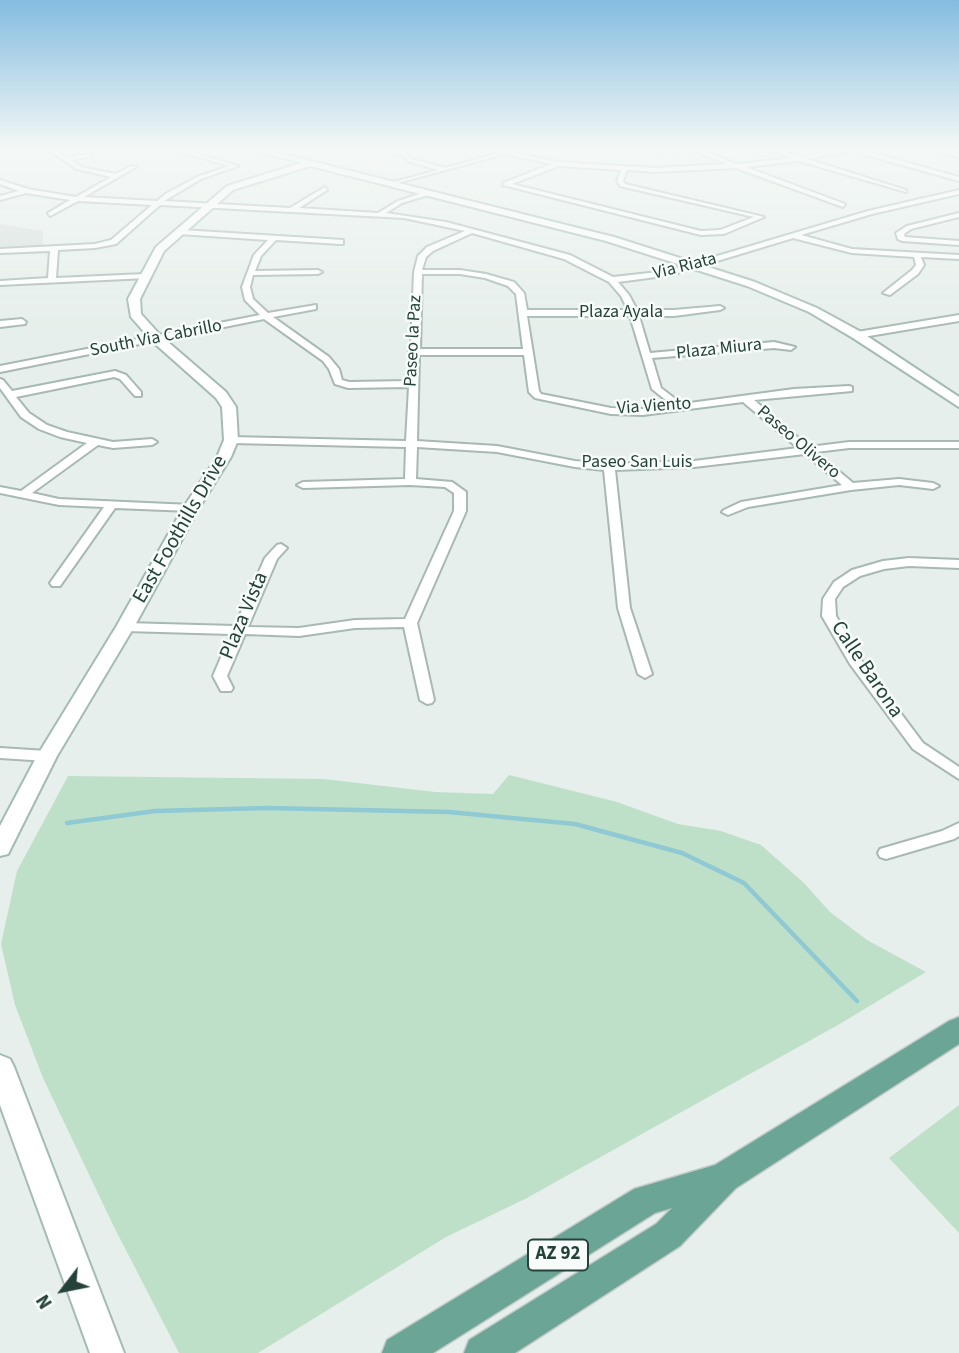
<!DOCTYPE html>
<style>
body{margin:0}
#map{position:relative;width:959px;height:1353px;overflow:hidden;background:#e6efeb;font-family:"Source Sans 3",sans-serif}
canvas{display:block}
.north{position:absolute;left:28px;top:1255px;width:70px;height:70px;-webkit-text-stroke:5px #f7fbf9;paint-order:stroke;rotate:238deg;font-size:19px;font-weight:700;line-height:28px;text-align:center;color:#24423a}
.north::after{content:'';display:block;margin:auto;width:24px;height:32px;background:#24423a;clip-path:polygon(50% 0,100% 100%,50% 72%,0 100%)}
</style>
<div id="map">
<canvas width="959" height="1353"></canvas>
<div class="north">N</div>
</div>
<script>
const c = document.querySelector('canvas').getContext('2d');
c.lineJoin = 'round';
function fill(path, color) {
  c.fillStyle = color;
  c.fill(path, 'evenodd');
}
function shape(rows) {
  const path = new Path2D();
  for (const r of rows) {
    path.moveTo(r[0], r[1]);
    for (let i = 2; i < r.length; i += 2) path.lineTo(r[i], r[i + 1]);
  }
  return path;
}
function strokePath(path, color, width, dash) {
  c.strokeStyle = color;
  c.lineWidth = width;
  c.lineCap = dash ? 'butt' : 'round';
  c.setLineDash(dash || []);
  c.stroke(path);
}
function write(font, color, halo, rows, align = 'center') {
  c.font = font + ' "Source Sans 3",sans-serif';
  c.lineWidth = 5;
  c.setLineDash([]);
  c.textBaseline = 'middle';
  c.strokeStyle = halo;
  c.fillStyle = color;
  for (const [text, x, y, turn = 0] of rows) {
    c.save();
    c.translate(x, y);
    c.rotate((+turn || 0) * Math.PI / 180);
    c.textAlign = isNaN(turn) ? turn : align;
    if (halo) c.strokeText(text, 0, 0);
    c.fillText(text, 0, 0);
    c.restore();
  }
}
fill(shape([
 [0,224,43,231,43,245,0,249]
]), '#d4dfda');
fill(shape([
 [509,775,617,802,678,824,721,831,761,845,804,883,830,912,867,940,926,972,838,1025,525,1199,446,1237,258,1353,179,1353,114,1227,43,1078,15,1005,1,944,17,871,68,776,324,779,435,792,493,794],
 [959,1105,959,1233,889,1158]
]), '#bfe0c8');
strokePath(shape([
 [67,823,155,811,267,808,449,812,575,824,682,853,744,883,857,1001]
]), '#8ec9d4', 4.5);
const street = shape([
 [0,149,14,149,0,152,0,149],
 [47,149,54,149,66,157,92,154,92,156,71,160,81,167,116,174,131,166,136,167,84,197,157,201,167,193,197,177,229,166,173,149,182,149,238,166,201,179,164,201,290,208,325,187,327,190,299,208,378,213,398,201,429,191,431,194,402,203,386,213,446,222,570,255,613,277,667,271,868,211,959,190,959,194,872,214,801,235,852,249,959,255,959,259,921,257,924,265,918,274,890,295,883,293,912,270,916,265,914,257,852,253,793,238,671,275,618,282,629,295,637,310,674,310,720,306,724,308,720,310,674,316,639,316,650,353,774,342,795,347,791,350,774,348,652,358,661,388,682,404,794,389,849,386,852,387,852,391,754,400,809,447,849,442,959,442,959,448,849,448,816,452,853,483,899,479,933,483,939,486,933,489,899,485,851,490,748,507,728,515,722,512,724,510,741,502,842,485,805,454,694,467,615,470,630,608,652,674,645,678,638,674,618,608,604,470,575,467,497,452,417,447,416,479,452,482,466,492,466,511,417,623,434,700,432,703,427,704,420,700,404,627,355,628,299,636,245,634,227,676,233,688,231,691,221,691,213,676,231,634,125,631,118,627,125,623,235,626,265,558,277,545,281,544,287,548,277,559,248,627,299,628,355,620,405,619,454,511,454,493,445,487,410,485,303,488,297,485,303,482,405,479,406,447,231,443,226,440,231,437,406,441,409,387,348,388,335,384,329,369,323,361,264,319,0,372,0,366,260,315,245,300,242,287,254,255,268,240,179,234,182,230,343,240,343,244,340,244,276,240,261,256,255,271,318,270,322,272,318,274,253,275,250,287,253,299,268,313,316,305,316,309,273,317,329,357,339,369,342,380,349,382,409,381,410,354,409,352,411,350,414,272,418,256,427,247,465,231,404,218,160,205,116,244,95,248,58,250,56,278,144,274,148,276,147,278,0,285,0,281,48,278,50,251,0,253,0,249,95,244,111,240,152,205,78,201,50,216,48,213,70,200,26,193,0,200,0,196,19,191,0,184,0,180,28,189,76,197,111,177,77,169,47,149],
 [472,233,564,259,609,282,621,296,628,310,527,310,524,293,514,282,486,274,460,270,422,270,426,257,433,251,472,233],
 [422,274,460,274,485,278,508,286,516,294,523,349,420,349,422,274],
 [527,316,630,316,652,389,672,405,643,409,611,408,541,394,539,391,527,316],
 [419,355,524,355,529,392,535,398,611,414,643,415,743,402,798,448,694,461,609,464,575,461,497,446,417,441,419,355],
 [395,149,401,149,412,159,445,168,499,153,486,149,496,149,558,162,655,168,727,164,688,149,696,149,737,164,792,158,765,149,774,149,800,157,844,149,858,149,959,177,959,181,852,151,807,159,906,190,906,192,799,161,746,167,845,204,843,207,736,168,655,172,627,170,623,181,625,184,764,217,724,234,701,235,503,185,503,183,551,164,505,154,390,185,390,183,438,170,408,161,395,149],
 [559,166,621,170,617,181,620,186,754,217,720,230,701,231,512,184,559,166],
 [622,149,680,149,677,151,622,149],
 [930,149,939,149,959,154,959,158,930,149],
 [959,213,959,217,911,229,904,234,905,237,959,241,959,245,902,241,898,239,896,233,907,226,959,213],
 [959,315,959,321,857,338,853,335,857,332,959,315],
 [22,319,26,322,25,324,0,327,0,321,22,319],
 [115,371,126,375,141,392,141,396,135,396,120,379,114,377,16,397,29,413,47,425,67,432,113,442,152,439,157,442,152,445,113,448,98,445,32,493,59,499,191,505,197,508,191,511,115,508,60,586,52,586,50,583,104,507,59,505,0,493,0,487,21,491,87,443,60,437,39,429,21,417,0,388,0,379,3,380,12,391,115,371],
 [909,558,959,560,959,568,909,566,884,569,860,576,843,587,835,599,836,616,863,663,923,743,959,767,959,779,913,749,850,664,822,616,823,599,834,582,852,570,883,561,909,558],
 [0,748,47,751,55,756,47,761,0,758,0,748],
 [959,823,959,836,954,839,886,859,880,857,878,853,880,849,942,831,959,823]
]);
const secondary = shape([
 [250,149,263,149,614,237,755,282,817,308,861,332,959,397,959,407,853,338,809,312,747,286,606,241,310,166,233,190,164,251,140,299,141,314,161,336,226,392,236,407,238,440,231,457,199,508,134,627,57,756,8,854,0,856,0,826,37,756,116,627,183,508,217,457,224,440,222,407,216,398,153,342,131,317,128,299,156,247,227,186,301,163,250,149],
 [0,1055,10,1059,14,1067,124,1353,90,1353,0,1105,0,1055]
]);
const primary = shape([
 [959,1017,959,1044,736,1188,680,1246,515,1353,464,1353,469,1340,656,1224,672,1208,655,1213,433,1353,382,1353,387,1340,634,1189,715,1165,949,1021,959,1017]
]);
strokePath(street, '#a8b8b2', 4);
strokePath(secondary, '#a4bbb3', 4);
strokePath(primary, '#c2cac8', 3);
fill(street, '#fff');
fill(secondary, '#fff');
fill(primary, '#6aa596');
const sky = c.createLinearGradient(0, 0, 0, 338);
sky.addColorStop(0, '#84bce0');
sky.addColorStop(0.44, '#f4f8f6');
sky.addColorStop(1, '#f4f8f600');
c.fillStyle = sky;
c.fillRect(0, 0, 959, 338);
write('18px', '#24423a', '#f7fbf9', [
 ["Via Riata",685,267,-14],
 ["Plaza Ayala",621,313],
 ["South Via Cabrillo",156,339,-11],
 ["Paseo la Paz",414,341,-87],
 ["Plaza Miura",719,350,-6],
 ["Via Viento",654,407,-4],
 ["Paseo Olivero",798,443,40],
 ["Paseo San Luis",637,463]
]);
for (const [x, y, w] of [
 [558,1255,60]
]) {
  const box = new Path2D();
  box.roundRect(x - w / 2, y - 15.5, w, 31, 5);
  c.fillStyle = '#f7fbf9';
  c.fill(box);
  strokePath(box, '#24423a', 2);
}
write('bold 19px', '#24423a', null, [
 ["AZ 92",558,1255]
]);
write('21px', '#24423a', '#f7fbf9', [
 ["East Foothills Drive",181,530,-60],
 ["Plaza Vista",245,616,-67],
 ["Calle Barona",866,670,56]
]);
</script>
